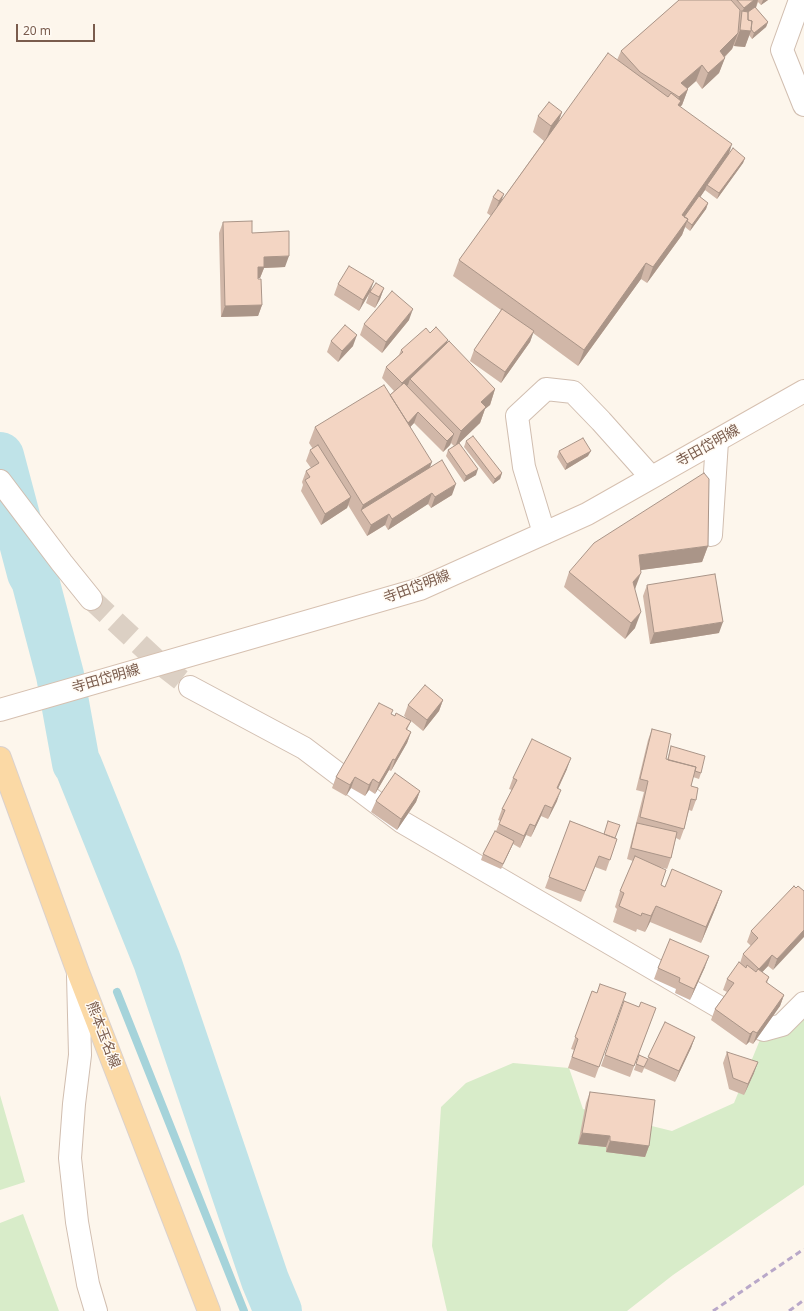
<!DOCTYPE html>
<meta charset="utf-8">
<style>
body{margin:0}
#map{position:relative;width:804px;height:1311px;overflow:hidden;background:#fdf6ec;font-family:"Noto Sans",sans-serif}
canvas{display:block}
.scale{position:absolute;left:16px;top:24px;width:79px;height:18px;box-sizing:border-box;border:2px solid #7a5c4d;border-top:0;padding-left:5px;font-size:12px;line-height:14px;white-space:nowrap;color:#7a5c4d;-webkit-text-stroke:3px #fffaf3;paint-order:stroke}
</style>
<div id="map">
<canvas width="804" height="1311"></canvas>
<div class="scale">20 m</div>
</div>
<script>
const c = document.querySelector('canvas').getContext('2d');
c.lineJoin = 'round';
function fill(path, color) {
  c.fillStyle = color;
  c.fill(path, 'evenodd');
}
function shape(rows) {
  const path = new Path2D();
  for (const r of rows) {
    path.moveTo(r[0], r[1]);
    for (let i = 2; i < r.length; i += 2) path.lineTo(r[i], r[i + 1]);
  }
  return path;
}
function strokePath(path, color, width, dash) {
  c.strokeStyle = color;
  c.lineWidth = width;
  c.lineCap = dash ? 'butt' : 'round';
  c.setLineDash(dash || []);
  c.stroke(path);
}
function write(font, color, halo, rows, align = 'center') {
  c.font = font + ' "Noto Sans","Noto Sans JP",sans-serif';
  c.lineWidth = 3;
  c.setLineDash([]);
  c.textBaseline = 'middle';
  c.strokeStyle = halo;
  c.fillStyle = color;
  for (const [text, x, y, turn = 0] of rows) {
    c.save();
    c.translate(x, y);
    c.rotate((+turn || 0) * Math.PI / 180);
    c.textAlign = isNaN(turn) ? turn : align;
    if (halo) c.strokeText(text, 0, 0);
    c.fillText(text, 0, 0);
    c.restore();
  }
}
fill(shape([
 [804,1001,804,1185,673,1275,627,1311,447,1311,432,1246,441,1107,466,1083,513,1063,569,1068,583,1109,672,1131,734,1103,764,1030],
 [0,1095,25,1182,0,1190],
 [23,1214,59,1311,0,1311,0,1223]
]), '#d8ecc9');
strokePath(shape([
 [117,992,244,1311]
]), '#a5d3da', 8);
strokePath(shape([
 [0,456,31,573,35,580,60,675,76,763,78,765,157,961,265,1280,278,1311]
]), '#bfe3e8', 48);
strokePath(shape([
 [91,599,163,666,190,687]
]), '#dcd0c4', 22, [22, 11]);
const street = shape([
 [800,0,782,50,804,105],
 [0,481,62,563,91,599],
 [544,533,524,467,517,416,546,389,573,392,601,421,651,477],
 [711,535,717,441],
 [190,687,304,748,402,822,750,1025,764,1030,782,1025,804,1003],
 [78,975,80,1055,74,1104,70,1158,77,1222,88,1284,96,1311]
]);
const secondary = shape([
 [0,710,420,589,587,514,804,391]
]);
const primary = shape([
 [0,758,78,972,209,1311]
]);
strokePath(street, '#d1beb0', 24);
strokePath(secondary, '#d6c0b0', 24);
strokePath(primary, '#dad1cd', 24);
strokePath(street, '#fff', 22);
strokePath(secondary, '#fff', 22);
strokePath(primary, '#fbd9a5', 22);
strokePath(shape([
 [713,1311,804,1249],
 [789,1311,804,1300]
]), '#b9a8c9', 3, [6, 4]);
fill(shape([
 [679,0,768,0,761,5,758,2,756,8,768,22,766,27,752,39,749,35,745,47,734,46,734,45,732,49,725,57,719,73,702,89,696,81,687,89,688,89,682,105,680,107,729,155,745,158,743,163,717,199,705,190,700,197,708,203,706,209,690,231,685,227,682,235,647,283,641,279,578,366,533,333,530,342,501,383,470,361,474,350,501,310,453,276,459,260,491,216,487,213,493,197,502,200,544,141,533,132,538,116,562,112,559,121,617,60,621,51],
 [223,222,252,233,285,267,264,268,260,278,258,278,262,305,258,316,221,317,219,233],
 [338,284,371,290,384,288,380,299,375,308,366,303,369,294,359,311,334,295],
 [409,320,382,353,360,335,364,324],
 [430,333,447,343,495,389,490,405,485,409,480,423,459,443,476,475,464,482,446,456,448,450,454,446,451,443,450,445,443,452,414,423,410,427,430,467,452,495,431,508,428,504,388,530,385,525,367,536,348,505,347,508,321,525,301,491,303,485,302,482,306,471,311,468,306,461,310,450,313,449,309,443,315,427,390,395,394,391,382,378,386,367,399,355,401,350],
 [331,341,353,346,338,362,327,352],
 [466,441,502,473,500,479,493,484,464,447],
 [559,451,588,456,565,470,557,457],
 [708,546,702,562,640,570,635,589,635,628,625,639,564,587,569,572],
 [647,585,719,633,650,644,643,596],
 [443,700,439,711,423,731,411,721,407,730,411,732,407,743,391,771,389,770,375,794,369,790,365,796,351,788,346,796,332,788,336,777,391,714,395,716,410,721,404,716,408,705],
 [652,729,666,759,667,760,671,746,701,773,699,779,693,777,691,786,696,800,692,811,689,810,684,829,680,840,676,838,671,858,667,869,659,867,661,885,665,887,722,891,716,907,701,943,650,922,645,932,637,929,636,932,613,922,617,909,615,907,620,891,633,861,627,859,644,792,636,790,648,740],
 [567,769,558,789,557,801,548,819,541,816,531,837,526,835,520,848,513,844,501,869,481,860,483,854,496,831,500,821,498,820,502,809,512,790,509,789,513,778],
 [420,791,416,802,397,830,371,812,376,801],
 [570,821,617,839,606,871,595,867,581,902,545,888],
 [796,888,804,891,773,970,768,966,762,972,769,977,767,983,784,995,780,1006,753,1044,749,1042,746,1045,711,1020,715,1009,727,992,723,990,727,979,740,963,743,954,751,946,747,942,751,931],
 [705,967,690,1000,675,993,676,989,654,979,658,968],
 [592,991,597,993,626,993,595,1078,568,1068,574,1050,571,1049],
 [624,1001,639,1007,656,1008,630,1077,601,1066],
 [665,1022,695,1037,691,1048,675,1082,644,1068,645,1066,642,1073,634,1070,639,1055,648,1059],
 [727,1052,754,1073,744,1095,729,1089,723,1063],
 [590,1092,649,1146,645,1157,606,1152,606,1147,578,1144,586,1103]
]), '#d1b7a8');
fill(shape([
 [752,0,758,0,755,10,741,14,744,8],
 [763,0,768,0,761,5],
 [768,22,766,27,752,39,754,33],
 [740,30,751,31,745,47,734,46],
 [738,33,732,49,714,67,720,51],
 [725,58,719,73,702,89,708,73],
 [702,65,696,81,678,97,681,83],
 [688,89,682,105,673,113,679,97],
 [562,112,556,128,545,142,551,126],
 [732,144,727,160,707,185,705,190,685,220,682,215],
 [745,158,743,163,717,199,719,193],
 [504,194,498,210,493,217,499,201],
 [708,203,706,209,690,231,692,225],
 [688,219,682,235,647,283,653,267],
 [289,256,285,267,264,268,260,278,254,278,258,267,264,257],
 [646,263,641,279,578,366,584,350],
 [374,281,370,292,359,311,363,300],
 [384,288,380,299,375,308,379,297],
 [262,305,258,316,221,317,225,306],
 [413,309,409,320,382,353,386,342],
 [534,331,530,342,501,383,505,372],
 [357,335,353,346,338,362,342,351],
 [448,340,444,351,410,379,408,385,398,394,402,383],
 [495,389,490,405,485,409,480,423,455,447,461,431,481,402],
 [418,412,414,423,401,437,405,426],
 [454,434,450,445,443,452,447,441],
 [591,451,588,456,565,470,567,464],
 [432,462,426,478,361,510,363,505],
 [478,469,476,475,464,482,466,476],
 [502,473,500,479,493,484,495,479],
 [456,484,452,495,431,508,435,497],
 [432,493,428,504,388,530,392,519],
 [351,497,347,508,321,525,325,514],
 [389,514,385,525,367,536,371,525],
 [708,546,702,562,634,571,639,555],
 [641,573,635,589,633,582],
 [641,612,635,628,625,639,631,623],
 [723,622,719,633,650,644,654,633],
 [443,700,439,711,423,731,427,720],
 [411,732,407,743,391,771,395,760],
 [571,758,567,769,553,799,557,788],
 [393,759,389,770,375,794,379,783],
 [355,777,351,788,346,796,350,785],
 [373,779,369,790,365,796,369,785],
 [561,790,557,801,548,819,552,808],
 [420,791,416,802,397,830,401,819],
 [545,805,541,816,531,837,535,826],
 [530,824,526,835,520,848,524,836],
 [514,841,512,846,501,869,503,864],
 [722,891,716,907,701,943,706,927],
 [656,906,650,922,645,932,651,916],
 [804,930,804,937,773,970,777,959],
 [772,955,768,966,755,980,759,969],
 [709,956,705,967,690,1000,694,989],
 [784,995,780,1006,753,1044,757,1033],
 [753,1031,749,1042,746,1045,750,1034],
 [695,1037,691,1048,675,1082,679,1071],
 [758,1062,754,1073,744,1095,748,1084],
 [582,1133,610,1136,606,1147,578,1144],
 [610,1141,649,1146,645,1157,606,1152]
]), '#aa9588');
const building = shape([
 [679,0,731,0,740,10,738,33,720,51,725,58,708,73,702,65,681,83,688,89,679,97,640,72,621,51,679,0],
 [737,0,754,0,744,8,737,0],
 [755,7,768,22,754,33,751,29,752,21,748,20,748,12,755,7],
 [742,11,748,12,748,20,752,21,751,31,740,30,742,11],
 [608,53,668,97,671,93,681,101,678,105,732,144,682,215,688,219,653,267,646,263,584,350,459,260,608,53],
 [549,102,562,112,551,126,538,116,549,102],
 [733,148,745,158,719,193,707,185,733,148],
 [498,190,504,194,499,201,493,197,498,190],
 [699,196,708,203,692,225,687,221,688,219,684,217,699,196],
 [252,221,252,233,289,231,289,256,264,257,264,267,258,267,258,279,261,279,262,305,225,306,223,222,252,221],
 [349,266,374,281,363,300,338,284,349,266],
 [376,283,384,288,379,297,370,292,376,283],
 [392,291,413,309,386,342,364,324,392,291],
 [502,309,534,331,505,372,474,350,502,309],
 [345,325,357,335,342,351,331,341,345,325],
 [436,327,448,340,402,383,386,367,403,352,401,350,426,328,430,333,436,327],
 [449,341,495,389,481,402,486,407,461,431,410,379,449,341],
 [404,383,454,434,447,441,418,412,408,423,390,395,404,383],
 [384,385,432,462,363,505,315,427,384,385],
 [473,436,502,473,495,479,466,441,473,436],
 [583,438,591,451,567,464,559,451,583,438],
 [459,443,478,469,466,476,448,450,459,443],
 [318,445,351,497,325,514,305,480,310,477,306,471,319,463,310,450,318,445],
 [442,460,456,484,435,497,432,493,392,519,389,514,371,525,361,510,442,460],
 [704,473,709,479,708,546,639,555,641,573,633,582,641,612,631,623,569,572,594,543,704,473],
 [715,574,723,622,654,633,647,585,715,574],
 [425,685,443,700,427,720,408,705,425,685],
 [379,703,393,710,391,714,395,716,396,713,411,721,406,729,411,732,395,760,393,759,379,783,373,779,369,785,355,777,350,785,336,777,379,703],
 [652,729,671,734,666,759,696,767,691,786,698,788,696,800,691,799,684,829,640,817,648,781,640,779,652,729],
 [532,739,571,758,557,788,561,790,552,808,545,805,535,826,530,824,524,836,499,824,505,810,502,809,517,780,513,778,532,739],
 [671,746,705,756,701,773,695,771,696,767,668,760,671,746],
 [395,773,420,791,401,819,376,801,395,773],
 [570,821,617,839,610,860,599,856,585,891,549,877,570,821],
 [608,821,620,825,615,838,604,834,608,821],
 [637,823,677,832,671,858,631,848,637,823],
 [495,831,514,841,503,864,483,854,495,831],
 [635,856,666,870,661,885,665,887,672,869,722,891,706,927,656,906,651,916,642,913,641,916,619,906,624,893,620,891,635,856],
 [794,886,796,888,798,886,804,891,804,930,777,959,772,955,759,969,743,954,758,938,751,931,794,886],
 [670,939,709,956,694,989,679,982,680,978,658,968,670,939],
 [739,962,746,968,747,965,756,972,758,969,769,977,766,982,784,995,757,1033,753,1031,750,1034,715,1009,734,983,727,979,739,962],
 [600,984,626,993,599,1067,572,1057,578,1039,575,1037,592,991,597,993,600,984],
 [624,1001,639,1007,641,1002,656,1008,634,1066,605,1055,624,1001],
 [665,1022,695,1037,679,1071,648,1057,665,1022],
 [727,1052,758,1062,748,1084,733,1078,727,1052],
 [639,1055,648,1059,644,1067,636,1064,639,1055],
 [590,1092,655,1100,649,1146,610,1141,610,1136,582,1133,590,1092]
]);
fill(building, '#f3d5c3');
strokePath(building, '#aa9588', 1);
write('14px', '#7a5c4d', '#fffaf3', [
 ["寺田岱明線",708,446,-29],
 ["寺田岱明線",417,587,-20],
 ["寺田岱明線",106,679,-16],
 ["熊本玉名線",103,1035,69]
]);
</script>
